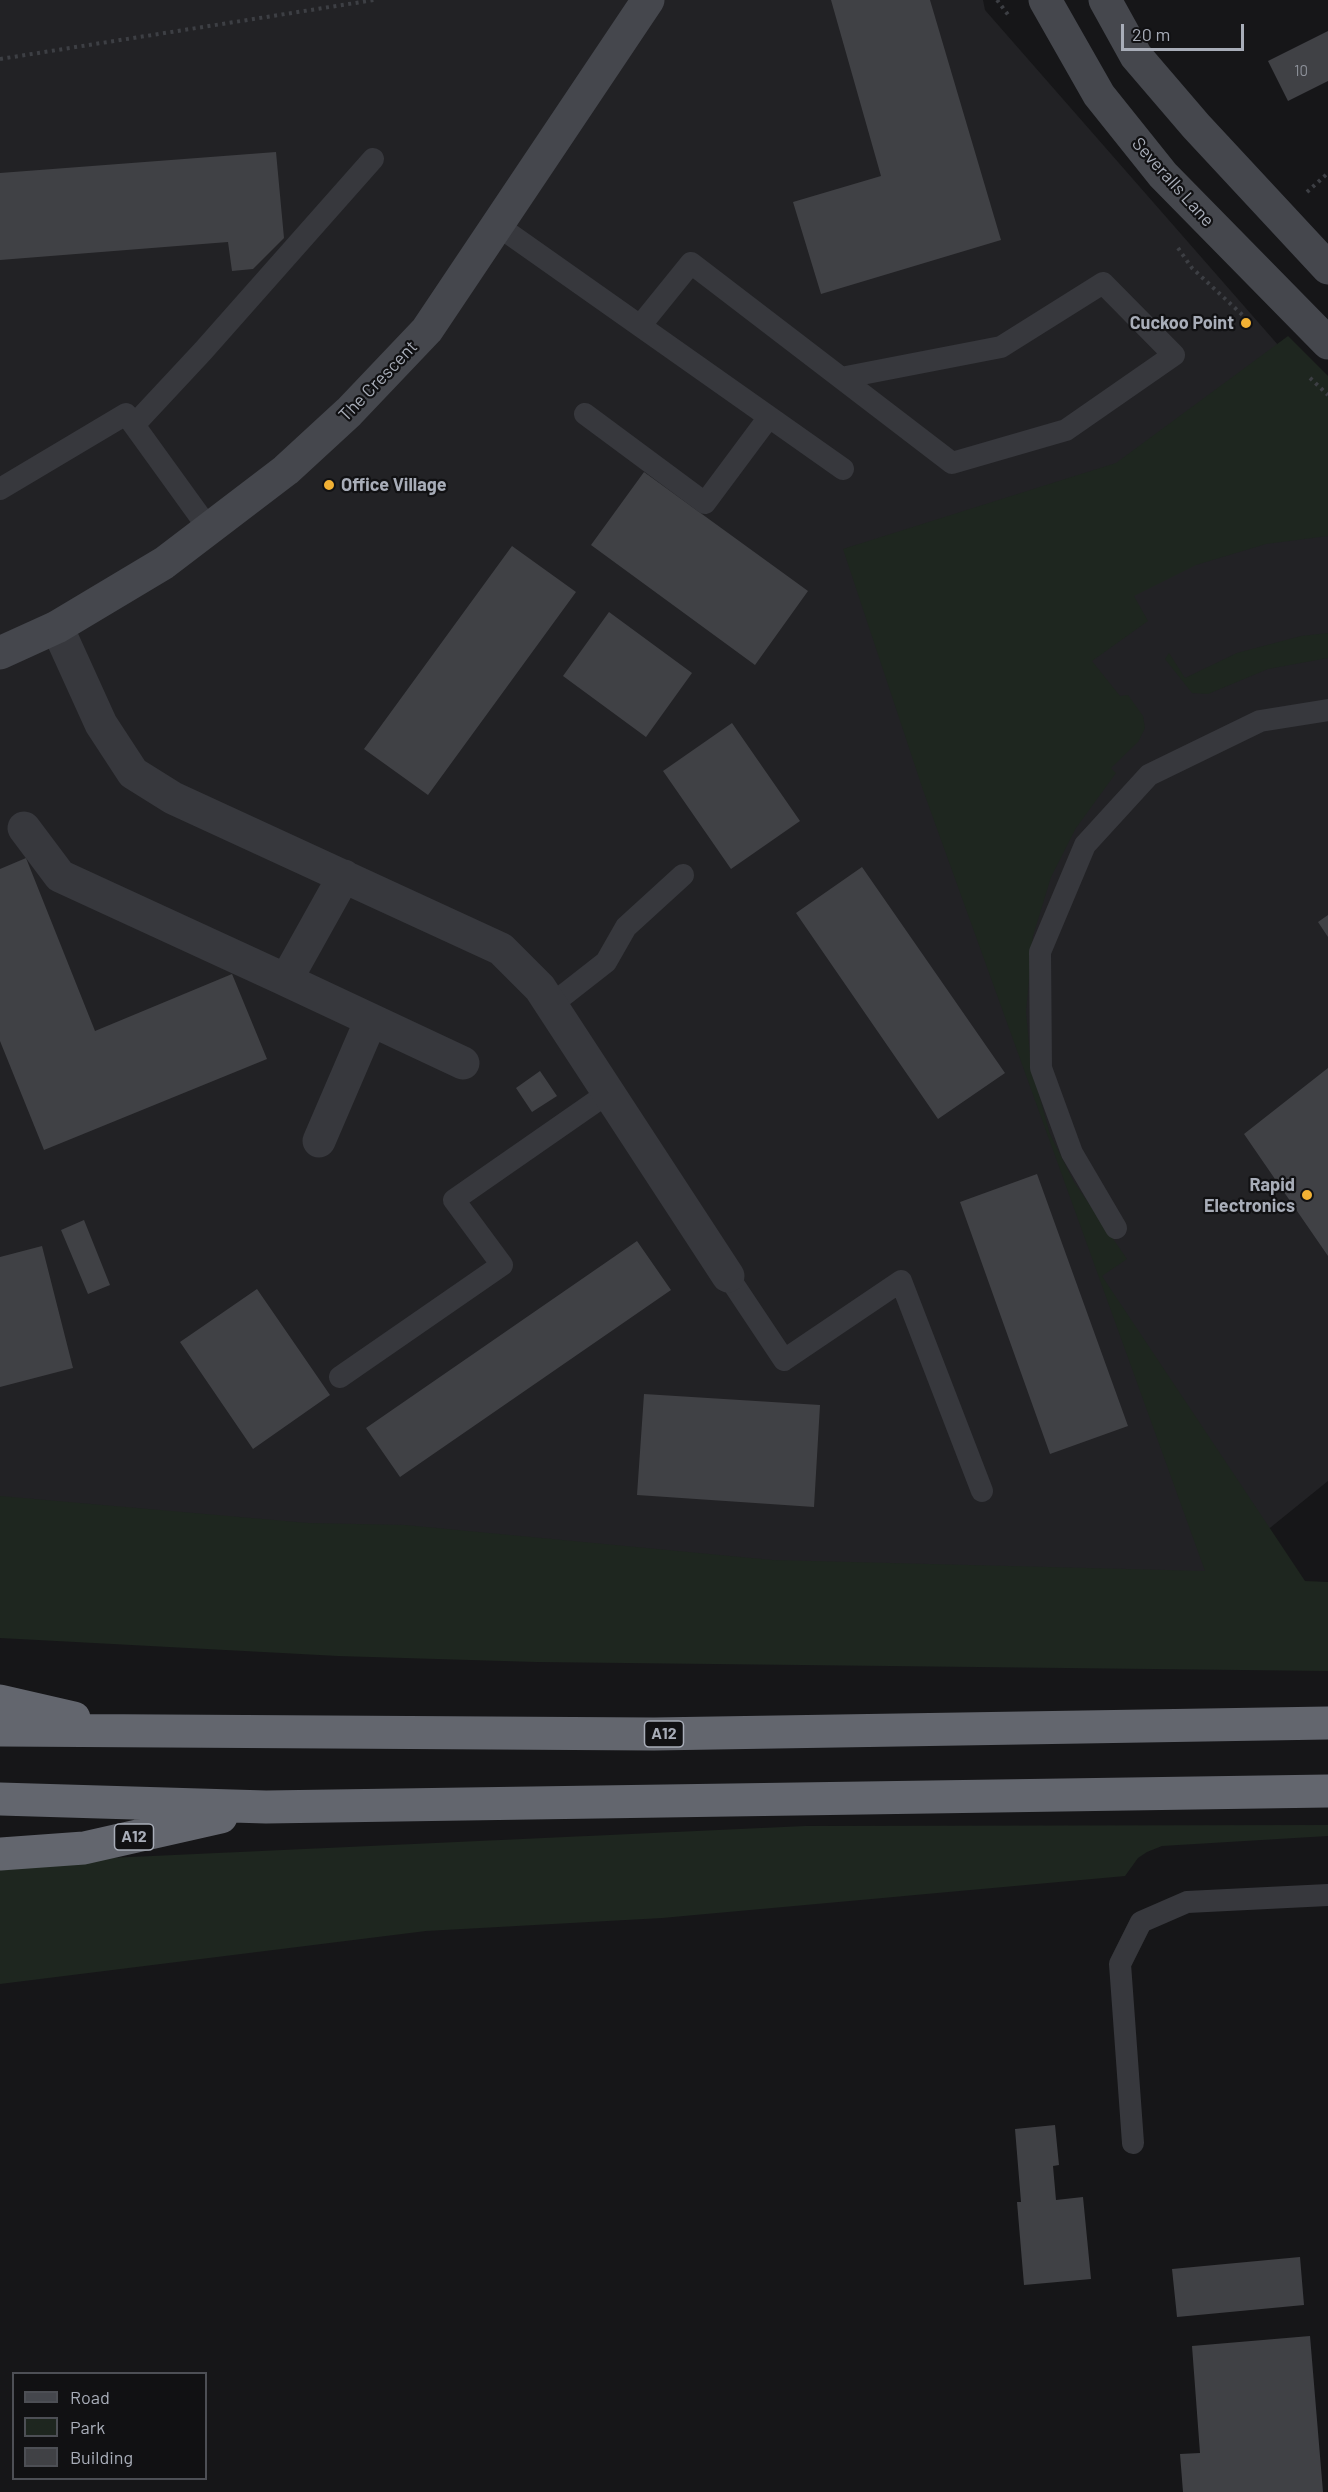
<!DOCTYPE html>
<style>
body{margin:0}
#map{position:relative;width:1328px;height:2492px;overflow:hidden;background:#161618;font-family:Barlow,sans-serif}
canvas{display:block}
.legend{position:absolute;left:12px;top:2372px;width:195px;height:108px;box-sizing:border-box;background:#111113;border:2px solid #4d4f55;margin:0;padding:8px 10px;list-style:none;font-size:18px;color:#a8adb8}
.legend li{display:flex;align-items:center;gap:12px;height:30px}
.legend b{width:30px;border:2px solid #4d4f55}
.scale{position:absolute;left:1121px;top:24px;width:123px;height:27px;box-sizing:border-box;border:3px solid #a8adb8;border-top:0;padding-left:8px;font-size:18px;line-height:21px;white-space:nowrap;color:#a8adb8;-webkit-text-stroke:4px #111113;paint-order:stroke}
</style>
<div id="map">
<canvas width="1328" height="2492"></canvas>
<ul class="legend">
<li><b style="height:8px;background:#45474d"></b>Road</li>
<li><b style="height:16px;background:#1e261f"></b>Park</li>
<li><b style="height:16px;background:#404145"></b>Building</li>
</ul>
<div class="scale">20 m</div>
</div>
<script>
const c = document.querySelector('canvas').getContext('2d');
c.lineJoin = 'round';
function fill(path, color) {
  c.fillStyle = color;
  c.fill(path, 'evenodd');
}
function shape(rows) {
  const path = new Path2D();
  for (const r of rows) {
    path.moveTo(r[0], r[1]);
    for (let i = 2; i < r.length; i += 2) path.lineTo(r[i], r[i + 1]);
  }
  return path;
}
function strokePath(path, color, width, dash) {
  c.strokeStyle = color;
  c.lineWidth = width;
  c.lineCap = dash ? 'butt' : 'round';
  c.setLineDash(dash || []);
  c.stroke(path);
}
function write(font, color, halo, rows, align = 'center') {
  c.font = font + ' Barlow,sans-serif';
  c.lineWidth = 4.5;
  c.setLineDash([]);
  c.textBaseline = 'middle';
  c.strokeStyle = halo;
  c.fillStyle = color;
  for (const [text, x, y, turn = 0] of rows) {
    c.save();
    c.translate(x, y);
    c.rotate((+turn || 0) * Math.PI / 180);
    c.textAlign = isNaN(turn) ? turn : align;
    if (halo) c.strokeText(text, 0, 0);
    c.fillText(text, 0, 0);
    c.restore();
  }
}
fill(shape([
 [0,0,983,0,985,10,1328,402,1328,1481,1208,1578,908,1579,0,1519]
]), '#222225');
fill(shape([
 [1288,336,1328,376,1328,536,1266,544,1196,565,1134,596,1148,621,1092,661,1120,696,1128,695,1143,716,1145,728,1138,742,1111,768,1116,773,1076,828,1051,877,1033,936,1026,1012,1031,1066,1050,1134,1074,1182,1127,1259,1102,1276,1305,1581,1328,1582,1328,1671,536,1662,338,1656,0,1638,0,1496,308,1523,405,1525,772,1560,1205,1571,923,790,843,549,1116,463],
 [1328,633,1328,658,1268,669,1208,694,1192,693,1165,659,1169,653,1185,678,1237,653,1301,636],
 [1328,1825,1328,1836,1162,1846,1147,1852,1138,1858,1125,1876,662,1918,426,1931,0,1984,0,1863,805,1826]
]), '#1e261f');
fill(shape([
 [831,0,930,0,1001,240,821,294,793,202,881,176],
 [1328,31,1328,81,1288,101,1268,61],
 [276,152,284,238,253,269,232,271,228,242,0,260,0,173],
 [644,472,808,591,755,665,591,545],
 [512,546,576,592,428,795,364,749],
 [609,612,692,673,646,737,563,676],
 [732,723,800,821,731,869,663,771],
 [26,858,95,1031,232,974,267,1059,44,1150,0,1041,0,869],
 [862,867,1005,1073,938,1119,796,913],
 [1328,915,1328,937,1318,922],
 [1328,1068,1328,1256,1244,1134],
 [540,1071,557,1096,532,1112,516,1088],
 [1037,1174,1128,1426,1050,1454,960,1202],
 [84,1220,110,1285,88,1294,61,1230],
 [637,1241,671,1290,400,1477,366,1428],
 [42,1246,73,1368,0,1387,0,1257],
 [257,1289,330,1395,253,1449,180,1342],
 [644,1394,820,1405,814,1507,637,1495],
 [1055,2125,1059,2165,1053,2166,1056,2200,1083,2197,1091,2279,1024,2285,1017,2202,1021,2202,1015,2129],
 [1300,2257,1304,2305,1177,2317,1172,2269],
 [1310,2336,1323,2492,1183,2492,1180,2454,1200,2453,1192,2346]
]), '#404145');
strokePath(shape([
 [997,0,1009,16],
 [0,59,374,0],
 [1307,192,1328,173],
 [1178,248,1192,268,1250,322],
 [1310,378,1328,395]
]), '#3d3f44', 4, [3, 4.5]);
strokePath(shape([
 [497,225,843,469],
 [640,326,691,263,952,463,1066,430,1174,355,1103,283,1001,347,841,378],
 [585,414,705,503,769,417],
 [134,425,203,351,373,159],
 [0,489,126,414,209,529],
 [551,1005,606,962,626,927,683,875],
 [1116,1228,1072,1153,1041,1068,1040,952,1085,845,1149,775,1260,721,1328,710],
 [728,1276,784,1360,901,1281,982,1491],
 [340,1377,502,1265,454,1200,608,1093],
 [1133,2143,1120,1964,1141,1922,1187,1902,1328,1895]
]), '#37383d', 22);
strokePath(shape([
 [57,627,101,724,133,773,173,798,501,949,540,988,728,1276],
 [24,828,60,876,286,980],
 [344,876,286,980,463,1063],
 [319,1141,371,1020]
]), '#37383d', 33);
strokePath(shape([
 [1045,0,1099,95,1163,175,1328,343],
 [1105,0,1136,56,1196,126,1328,268],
 [0,653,57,627,164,563,286,470,349,412,427,330,648,0]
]), '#45474d', 33);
strokePath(shape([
 [0,1701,74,1718],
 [0,1730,654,1734,1328,1723],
 [0,1799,266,1807,1328,1791],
 [0,1854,84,1848,221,1817]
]), '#63666e', 33);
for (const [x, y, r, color] of [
 [1246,323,6,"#f2b134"],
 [329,485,6,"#f2b134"],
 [1307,1195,6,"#f2b134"]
]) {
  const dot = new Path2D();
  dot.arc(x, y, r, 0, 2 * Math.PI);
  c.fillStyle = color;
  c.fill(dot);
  strokePath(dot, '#111113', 2);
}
write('15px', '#8e929b', null, [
 ["10",1301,71]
]);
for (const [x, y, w] of [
 [664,1734,39],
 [134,1837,39]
]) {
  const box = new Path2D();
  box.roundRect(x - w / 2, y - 13, w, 26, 4.5);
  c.fillStyle = '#111113';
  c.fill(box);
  strokePath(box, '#a8adb8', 1.5);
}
write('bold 16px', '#a8adb8', null, [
 ["A12",664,1734],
 ["A12",134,1837]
]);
write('18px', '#a8adb8', '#111113', [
 ["Severalls Lane",1173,182,48],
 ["The Crescent",378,381,-46]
]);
write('bold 18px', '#a8adb8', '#111113', [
 ["Cuckoo Point",1234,323],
 ["Office Village",341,485,"left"],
 ["Rapid",1295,1185],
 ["Electronics",1295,1206]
], 'right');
</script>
